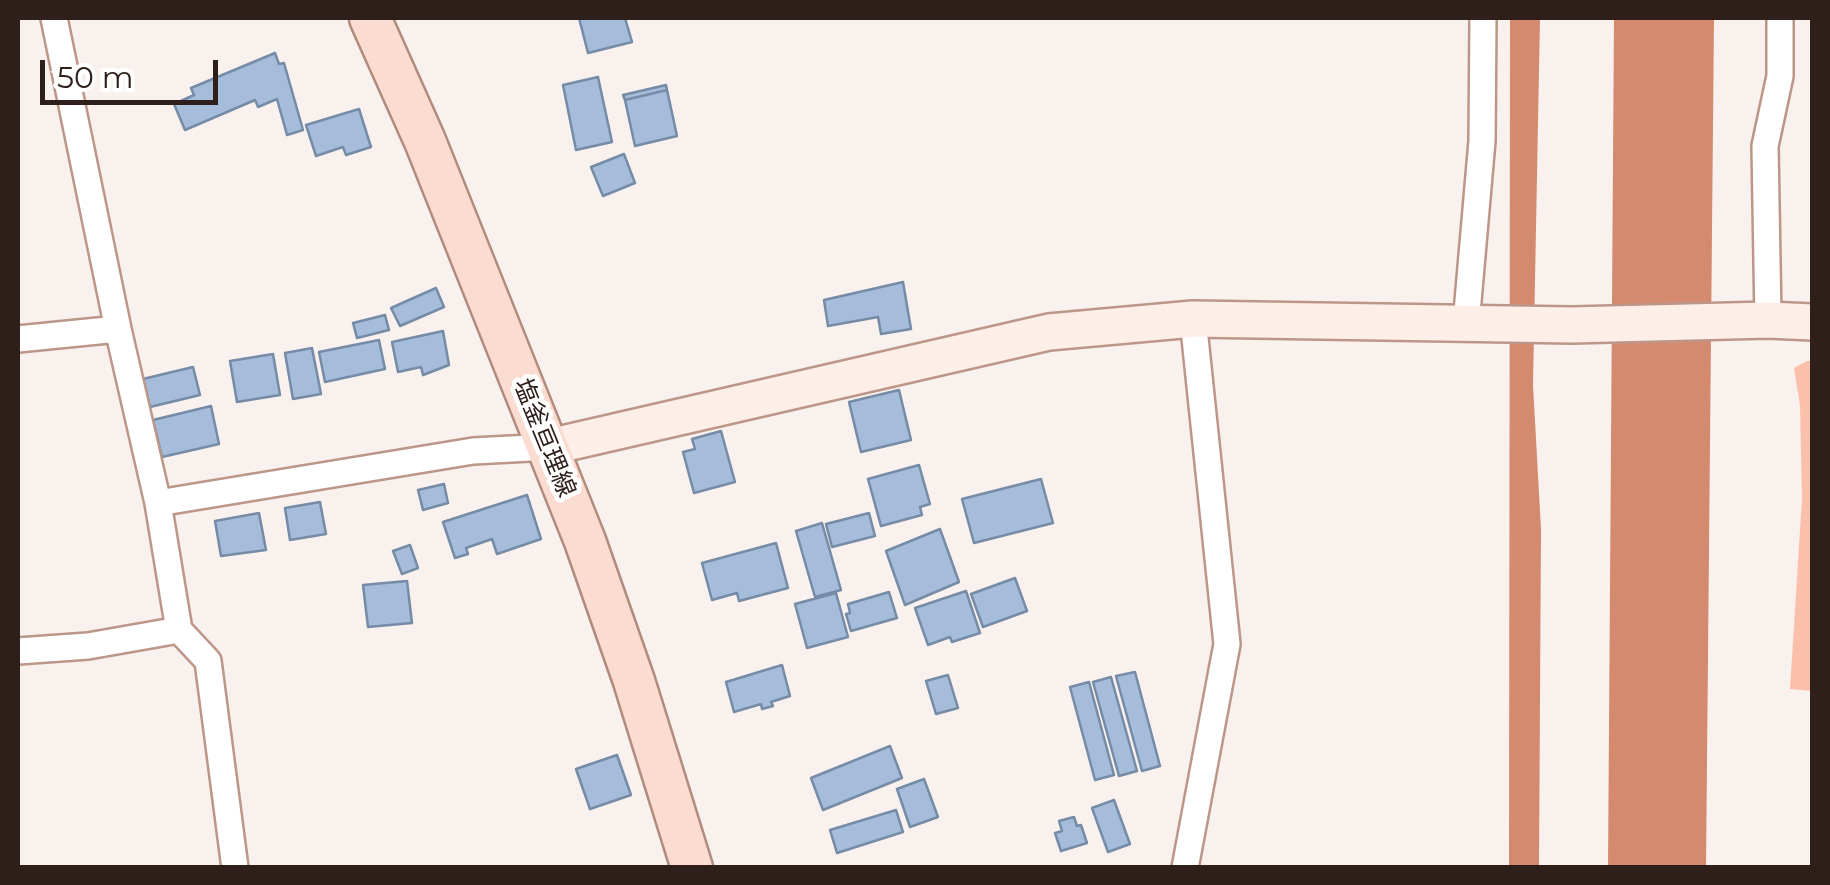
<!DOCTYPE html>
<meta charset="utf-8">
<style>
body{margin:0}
#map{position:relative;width:1830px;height:885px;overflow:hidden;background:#f9f1ee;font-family:Montserrat,sans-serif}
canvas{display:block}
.frame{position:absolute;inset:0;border:20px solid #2e1f1a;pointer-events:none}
.scale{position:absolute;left:40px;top:60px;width:178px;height:45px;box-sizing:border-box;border:5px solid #2e1f1a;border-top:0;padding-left:12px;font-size:30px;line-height:35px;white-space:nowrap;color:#2e1f1a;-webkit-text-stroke:8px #fff;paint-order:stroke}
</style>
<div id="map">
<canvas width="1830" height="885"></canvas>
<div class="frame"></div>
<div class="scale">50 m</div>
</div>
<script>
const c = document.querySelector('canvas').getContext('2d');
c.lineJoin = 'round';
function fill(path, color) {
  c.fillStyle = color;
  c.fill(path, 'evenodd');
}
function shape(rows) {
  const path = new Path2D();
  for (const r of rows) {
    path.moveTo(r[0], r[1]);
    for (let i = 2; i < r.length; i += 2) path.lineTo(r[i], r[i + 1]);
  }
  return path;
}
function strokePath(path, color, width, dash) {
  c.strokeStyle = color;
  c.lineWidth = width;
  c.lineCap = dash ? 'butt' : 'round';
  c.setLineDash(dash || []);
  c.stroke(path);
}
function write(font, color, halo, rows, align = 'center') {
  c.font = font + ' Montserrat,"Noto Sans JP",sans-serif';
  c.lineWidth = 9;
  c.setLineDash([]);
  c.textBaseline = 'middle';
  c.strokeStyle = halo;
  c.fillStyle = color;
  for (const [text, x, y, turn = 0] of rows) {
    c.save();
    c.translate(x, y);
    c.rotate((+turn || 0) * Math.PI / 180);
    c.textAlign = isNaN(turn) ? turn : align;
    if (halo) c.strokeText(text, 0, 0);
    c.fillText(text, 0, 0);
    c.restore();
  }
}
fill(shape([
 [1807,361,1812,361,1812,691,1790,689,1802,498,1800,406,1794,368]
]), '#fac0ab');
fill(shape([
 [1510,18,1540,18,1533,385,1541,529,1539,867,1509,868],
 [1614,18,1714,18,1706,867,1608,868]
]), '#d48a6e');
const building = shape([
 [579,18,625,18,632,42,588,53,579,18],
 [275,53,279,64,284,63,303,130,287,135,277,99,258,107,255,100,185,130,174,104,194,95,191,88,275,53],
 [598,77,612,142,576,150,563,85,598,77],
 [666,85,667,90,625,100,623,95,666,85],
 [667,90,677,136,635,146,625,100,667,90],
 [359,109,371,147,346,155,343,147,316,156,306,125,359,109],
 [624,154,635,183,603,196,591,167,624,154],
 [903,282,911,329,881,334,878,317,828,326,824,300,903,282],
 [436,288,444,307,400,326,391,308,436,288],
 [385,315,389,330,357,338,353,323,385,315],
 [443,331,449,365,423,375,421,367,398,372,392,342,443,331],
 [379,340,385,369,325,382,319,352,379,340],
 [312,348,321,394,293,399,285,353,312,348],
 [273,354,280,395,237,402,230,361,273,354],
 [193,367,200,395,150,407,143,379,193,367],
 [899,390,911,440,861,452,849,402,899,390],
 [211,406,219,444,162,457,153,420,211,406],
 [721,431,735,482,694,493,683,452,695,449,692,439,721,431],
 [919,465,930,504,920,507,922,515,881,526,868,479,919,465],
 [1041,479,1053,523,974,543,962,499,1041,479],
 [444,484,448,503,423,510,418,490,444,484],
 [527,495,541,539,497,554,492,539,466,548,468,554,455,558,443,522,527,495],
 [320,502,326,534,290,540,285,508,320,502],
 [259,513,266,550,221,556,215,521,259,513],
 [869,513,875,536,832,547,826,524,869,513],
 [822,523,841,590,815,597,796,531,822,523],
 [940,529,959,582,905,605,886,551,940,529],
 [776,543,788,588,739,601,737,593,712,600,702,563,776,543],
 [410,545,418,568,402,574,393,551,410,545],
 [1015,578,1027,611,983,627,971,594,1015,578],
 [407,581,412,623,368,627,363,585,407,581],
 [966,591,980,633,952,642,950,637,928,645,915,608,966,591],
 [889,592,897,618,851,631,846,614,850,613,848,604,889,592],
 [836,593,848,637,807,648,795,604,836,593],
 [782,665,790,696,771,702,773,706,762,709,761,704,734,712,726,682,782,665],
 [1135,672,1160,766,1142,771,1116,676,1135,672],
 [948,675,958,708,936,714,926,681,948,675],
 [1111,677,1137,771,1119,776,1093,682,1111,677],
 [1089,682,1114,775,1095,780,1070,687,1089,682],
 [890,746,902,778,823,810,811,778,890,746],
 [617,755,631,795,590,809,576,769,617,755],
 [924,779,938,817,910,827,897,789,924,779],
 [1114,800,1130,844,1108,852,1092,808,1114,800],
 [896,810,903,832,837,853,830,830,896,810],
 [1074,817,1077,826,1081,825,1087,843,1061,851,1055,833,1062,831,1059,821,1074,817]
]);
fill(building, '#a5bdda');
strokePath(building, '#758ba6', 2.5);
const street = shape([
 [1768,320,1765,146,1780,76,1780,18],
 [1466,324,1482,141,1483,18],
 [18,339,118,329],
 [158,503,473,451,549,447],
 [179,630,208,661,235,868],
 [18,651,88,646,179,630,158,503,118,329,54,18],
 [1185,868,1227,644,1193,319]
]);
const secondary = shape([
 [549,447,1049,332,1193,319,1572,325,1768,320,1812,322]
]);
const primary = shape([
 [370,18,425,141,585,541,634,681,692,868]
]);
strokePath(street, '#bc9789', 30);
strokePath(secondary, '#bc9789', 40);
strokePath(primary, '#b18b7d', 45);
strokePath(street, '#fff', 25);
strokePath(secondary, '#fdeee8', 35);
strokePath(primary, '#fadcd1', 40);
write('25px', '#2e1f1a', '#fff', [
 ["塩釜亘理線",544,438,68]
]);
</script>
